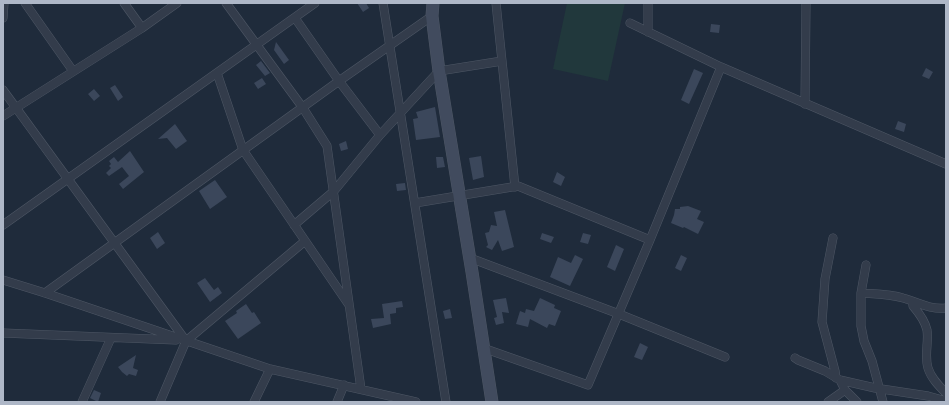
<!DOCTYPE html>
<style>
body{margin:0}
#map{position:relative;width:949px;height:405px;overflow:hidden;background:#1f2b3b;font-family:"Exo 2",sans-serif}
canvas{display:block}
.frame{position:absolute;inset:0;border:4px solid #aeb7c7;pointer-events:none}
</style>
<div id="map">
<canvas width="949" height="405"></canvas>
<div class="frame"></div>
</div>
<script>
const c = document.querySelector('canvas').getContext('2d');
c.lineJoin = 'round';
function paint(path, color) { c.fillStyle = color; c.fill(path, 'evenodd'); }
function strokePath(path, color, width, dash) { c.strokeStyle = color; c.lineWidth = width; c.lineCap = dash ? 'butt' : 'round'; c.setLineDash(dash || []); c.stroke(path); }
const green = new Path2D(`
 M 567,3 L 625,3 L 608,81 L 553,69 Z`);
const building = new Path2D(`
 M 357,3 L 366,3 L 369,8 L 363,12 Z
 M 711,24 L 720,25 L 719,33 L 710,32 Z
 M 276,42 L 289,60 L 284,64 L 274,50 Z
 M 261,61 L 270,73 L 265,76 L 256,65 Z
 M 926,68 L 933,72 L 929,79 L 922,76 Z
 M 694,69 L 703,73 L 689,104 L 681,100 Z
 M 262,78 L 266,84 L 258,89 L 254,83 Z
 M 115,85 L 123,97 L 118,101 L 110,88 Z
 M 94,89 L 100,96 L 94,101 L 88,94 Z
 M 435,107 L 440,137 L 416,140 L 413,119 L 418,118 L 416,112 Z
 M 898,121 L 906,124 L 904,132 L 895,129 Z
 M 175,124 L 187,141 L 176,149 L 167,138 L 158,139 Z
 M 346,141 L 348,149 L 341,151 L 339,144 Z
 M 130,151 L 144,172 L 123,189 L 119,184 L 129,176 L 122,167 L 109,176 L 106,173 L 111,168 L 109,166 L 111,164 L 109,161 L 114,157 L 118,162 Z
 M 481,156 L 484,177 L 473,180 L 469,158 Z
 M 436,157 L 443,157 L 445,167 L 437,168 Z
 M 557,172 L 565,177 L 561,186 L 553,182 Z
 M 215,180 L 227,197 L 210,209 L 199,191 Z
 M 405,183 L 406,190 L 397,191 L 396,184 Z
 M 688,206 L 701,211 L 697,219 L 704,222 L 698,234 L 684,227 L 683,228 L 671,223 L 674,215 L 675,209 L 680,209 L 680,207 Z
 M 505,210 L 514,247 L 502,251 L 498,240 L 492,250 L 486,247 L 488,245 L 485,233 L 489,232 L 491,225 L 497,226 L 494,212 Z
 M 158,232 L 165,243 L 157,249 L 150,238 Z
 M 542,233 L 554,237 L 551,243 L 540,239 Z
 M 583,233 L 591,235 L 588,244 L 580,242 Z
 M 616,245 L 624,249 L 615,271 L 607,267 Z
 M 575,255 L 583,259 L 570,286 L 550,277 L 558,257 L 571,263 Z
 M 681,255 L 687,258 L 681,271 L 675,268 Z
 M 205,278 L 214,290 L 218,287 L 222,293 L 210,302 L 197,283 Z
 M 506,298 L 509,313 L 502,312 L 504,323 L 496,325 L 494,318 L 497,317 L 493,300 Z
 M 540,298 L 555,305 L 554,308 L 561,311 L 555,326 L 549,324 L 547,328 L 530,319 L 528,327 L 516,324 L 520,311 L 525,313 L 526,309 L 534,311 Z
 M 402,301 L 403,307 L 396,308 L 396,313 L 390,314 L 391,324 L 373,328 L 371,319 L 384,318 L 382,304 Z
 M 246,304 L 252,313 L 254,312 L 261,323 L 238,339 L 225,321 L 237,313 L 236,311 Z
 M 450,309 L 452,318 L 445,319 L 443,311 Z
 M 640,343 L 648,347 L 642,360 L 634,357 Z
 M 136,355 L 133,368 L 138,370 L 136,376 L 129,374 L 127,376 L 122,372 L 118,367 Z
 M 94,390 L 101,393 L 98,402 L 90,398 Z`);
const street = new Path2D(`
 M 25,3 L 73,71
 M 124,3 L 142,28
 M 226,3 L 303,108 L 327,146 L 361,389
 M 383,3 L 446,402
 M 496,3 L 515,187
 M 648,3 L 648,32
 M 3,18 L 4,3
 M 295,18 L 339,81 L 380,135
 M 630,23 L 721,67 L 946,164
 M 217,73 L 243,150 L 349,305
 M 3,90 L 186,341
 M 805,104 L 806,3
 M 3,116 L 142,28 L 177,3
 M 415,203 L 518,186 L 650,240
 M 3,225 L 315,3
 M 294,225 L 334,191 L 380,135 L 439,71 L 502,61
 M 833,238 L 825,279 L 822,322 L 835,371 L 836,378
 M 470,258 L 619,314 L 725,357
 M 866,265 L 861,293 L 861,326 L 864,341 L 872,361 L 883,402
 M 3,280 L 45,293 L 270,369 L 416,402
 M 45,293 L 339,81 L 432,16
 M 861,293 C 875,294 890,294 903,298 C 918,302 930,310 946,308
 M 913,303 L 913,306 C 919,313 925,321 927,330 C 929,342 924,355 928,368 C 931,378 939,386 946,393
 M 3,333 L 176,340
 M 483,348 L 588,385 L 650,240 L 721,67
 M 795,358 L 798,360 L 825,371 L 840,380 L 875,388 L 928,396 L 946,401
 M 840,380 L 845,390 L 857,402
 M 82,402 L 111,338
 M 160,402 L 186,341 L 305,241
 M 254,402 L 270,369
 M 337,402 L 344,385
 M 828,402 L 845,390`);
const secondary = new Path2D(`
 M 433,3 L 432,16 L 439,71 L 472,272 L 492,402`);
paint(green, '#21383c');
paint(building, '#3b475b');
strokePath(street, '#4e5765', 9);
strokePath(secondary, '#4e5765', 13);
strokePath(street, '#333c4b', 8);
strokePath(secondary, '#414b5e', 12);
</script>
